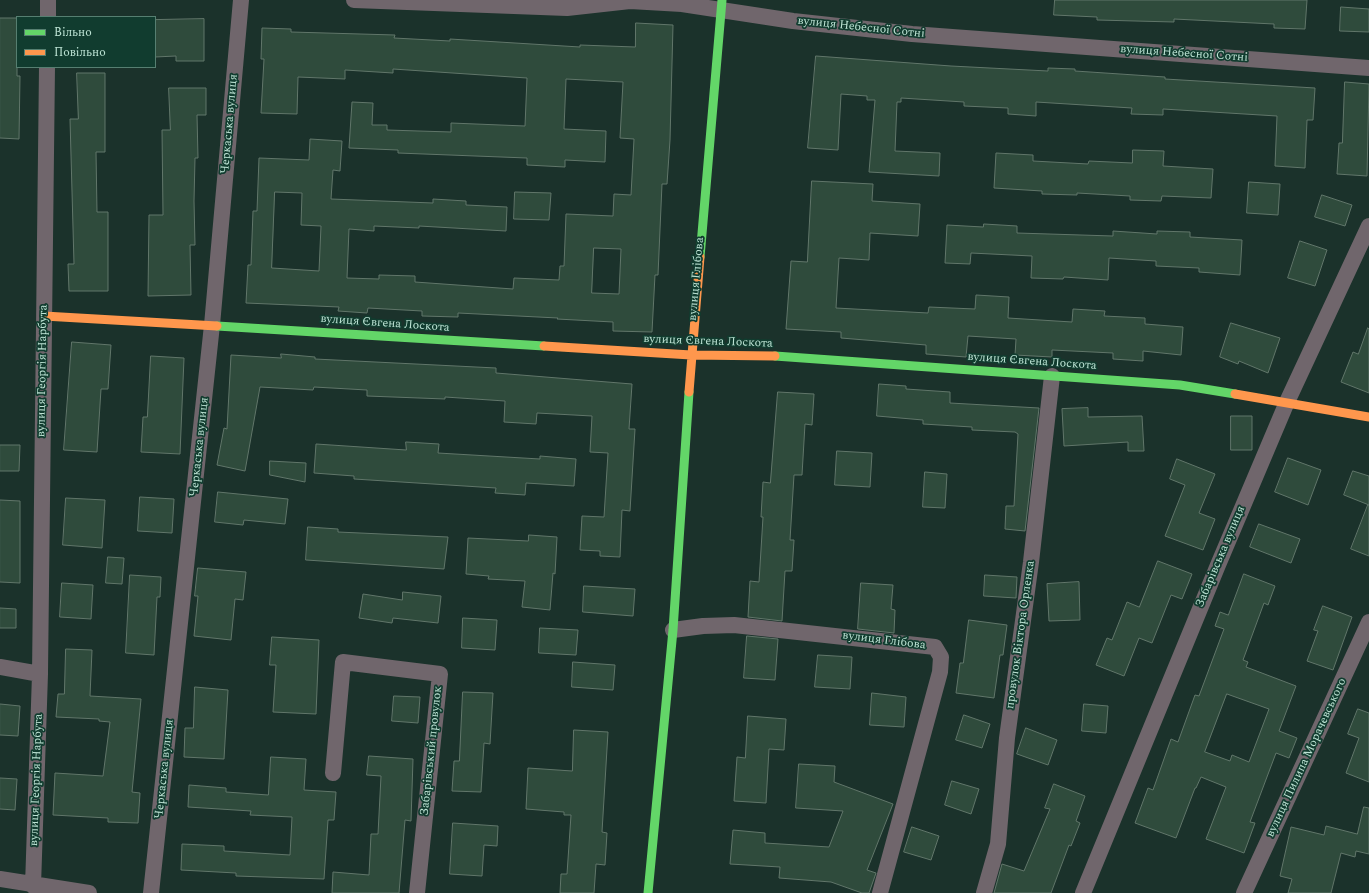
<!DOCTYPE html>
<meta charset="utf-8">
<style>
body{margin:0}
#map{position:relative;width:1369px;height:893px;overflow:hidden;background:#1b322b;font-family:Spectral,serif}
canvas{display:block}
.legend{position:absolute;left:16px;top:16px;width:140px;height:52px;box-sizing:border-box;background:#113c2f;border:1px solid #567f71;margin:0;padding:5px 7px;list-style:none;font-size:12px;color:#bde3d4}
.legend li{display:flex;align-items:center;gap:8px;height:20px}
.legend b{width:20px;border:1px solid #567f71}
</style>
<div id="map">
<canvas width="1369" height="893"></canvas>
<ul class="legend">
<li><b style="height:5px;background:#63d668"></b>Вільно</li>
<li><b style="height:5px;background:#ff974d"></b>Повільно</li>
</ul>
</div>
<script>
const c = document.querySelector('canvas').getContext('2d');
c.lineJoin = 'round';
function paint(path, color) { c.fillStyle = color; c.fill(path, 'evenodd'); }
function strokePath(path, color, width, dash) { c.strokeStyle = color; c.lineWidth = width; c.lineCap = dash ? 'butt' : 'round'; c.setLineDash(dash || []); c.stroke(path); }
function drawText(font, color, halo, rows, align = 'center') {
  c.font = font + ' Spectral,serif'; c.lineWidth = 3.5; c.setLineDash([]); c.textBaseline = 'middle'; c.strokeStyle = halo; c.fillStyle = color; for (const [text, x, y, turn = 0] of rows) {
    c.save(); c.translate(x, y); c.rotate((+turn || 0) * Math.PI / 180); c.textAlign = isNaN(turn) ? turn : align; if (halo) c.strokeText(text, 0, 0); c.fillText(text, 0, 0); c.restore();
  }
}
const building = new Path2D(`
 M 1055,0 L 1307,0 L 1305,29 L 1274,28 L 1274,24 L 1174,19 L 1174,22 L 1097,20 L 1097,17 L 1054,15 Z
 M 1341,7 L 1369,9 L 1369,32 L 1340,31 Z
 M 0,18 L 17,18 L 17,76 L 20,76 L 19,139 L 0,138 Z
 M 204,19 L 204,61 L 176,61 L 176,56 L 155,57 L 155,20 Z
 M 636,23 L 673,25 L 670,140 L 667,184 L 662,184 L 658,275 L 655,275 L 652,332 L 613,331 L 613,322 L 557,319 L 558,318 L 458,313 L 458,317 L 422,316 L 422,311 L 368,308 L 367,313 L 338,311 L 339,307 L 246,303 L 248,265 L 251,265 L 253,211 L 257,211 L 259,158 L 309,160 L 310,139 L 342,141 L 340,171 L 333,170 L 331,199 L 433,203 L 433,199 L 466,201 L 466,205 L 507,207 L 506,231 L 419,226 L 419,228 L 374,226 L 374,231 L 349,229 L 347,278 L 379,279 L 379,275 L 415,276 L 415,282 L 513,289 L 514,278 L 559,280 L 560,266 L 564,266 L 566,214 L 613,216 L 614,194 L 631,195 L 634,139 L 620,138 L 623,82 L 566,79 L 564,129 L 606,131 L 605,162 L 565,160 L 565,167 L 527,165 L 527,158 L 398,153 L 398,150 L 349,148 L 352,102 L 373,103 L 372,125 L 387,125 L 387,130 L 451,132 L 451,123 L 525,126 L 527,78 L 393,69 L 393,73 L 345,70 L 345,79 L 298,77 L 297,114 L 261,113 L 264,59 L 261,59 L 262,28 L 291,29 L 291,32 L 395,35 L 394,38 L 450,41 L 450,39 L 580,47 L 580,45 L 635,47 ZM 275,192 L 302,193 L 301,225 L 321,226 L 319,271 L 272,268 ZM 594,248 L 621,249 L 619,294 L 592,293 Z
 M 816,56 L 951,66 L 1048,71 L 1048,68 L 1075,69 L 1075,71 L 1165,77 L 1165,79 L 1315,88 L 1313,120 L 1307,120 L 1305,168 L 1275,166 L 1277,116 L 1163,109 L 1163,115 L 1131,114 L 1132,108 L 1036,102 L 1036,116 L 1008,114 L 1008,108 L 964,106 L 964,102 L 901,98 L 901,102 L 897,102 L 895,151 L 940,153 L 939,176 L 869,172 L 875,100 L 867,100 L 867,96 L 841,94 L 838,150 L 808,148 Z
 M 77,73 L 105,73 L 105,152 L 96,152 L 97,212 L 108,212 L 108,291 L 69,291 L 68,264 L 74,264 L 70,119 L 78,119 Z
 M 1345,82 L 1369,84 L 1367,176 L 1337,174 L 1339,143 L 1342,143 Z
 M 169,88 L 206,88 L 206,115 L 197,115 L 198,158 L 195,158 L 194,201 L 195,245 L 190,245 L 191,295 L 148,296 L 149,215 L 163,215 L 162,130 L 170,130 Z
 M 1133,150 L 1164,151 L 1163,166 L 1213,169 L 1211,198 L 1162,196 L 1161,201 L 1130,200 L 1130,196 L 1077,193 L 1077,195 L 1042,194 L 1042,191 L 994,188 L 996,153 L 1033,155 L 1033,161 L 1088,164 L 1089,161 L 1132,163 Z
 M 812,181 L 873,184 L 872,201 L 920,204 L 918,236 L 870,233 L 869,260 L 839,258 L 836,308 L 928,313 L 929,307 L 975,309 L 976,295 L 1009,297 L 1008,318 L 1072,322 L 1073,309 L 1105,311 L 1104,316 L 1145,318 L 1145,324 L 1183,327 L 1181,355 L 1143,351 L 1143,361 L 1113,359 L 1113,353 L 1052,350 L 1052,357 L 1015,355 L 1016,339 L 968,336 L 966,357 L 926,354 L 926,345 L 841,338 L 841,332 L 786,329 L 791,261 L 807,262 Z
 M 1249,182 L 1280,184 L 1278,215 L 1247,213 Z
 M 515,192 L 551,193 L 549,220 L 514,219 Z
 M 1322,195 L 1352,205 L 1345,226 L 1315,217 Z
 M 984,224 L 1017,226 L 1017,233 L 1113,236 L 1113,231 L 1157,234 L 1157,231 L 1190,232 L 1190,237 L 1242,240 L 1240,275 L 1199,272 L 1199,268 L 1156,266 L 1156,261 L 1109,258 L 1108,280 L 1064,277 L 1063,279 L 1031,278 L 1032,256 L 971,253 L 970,264 L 945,263 L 947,225 L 983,227 Z
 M 1300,241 L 1327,250 L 1315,286 L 1288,278 Z
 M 1231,323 L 1280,338 L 1268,373 L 1239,361 L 1238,364 L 1220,357 Z
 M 1368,328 L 1369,329 L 1369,393 L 1341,382 L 1353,352 L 1358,354 Z
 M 72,342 L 111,345 L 108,389 L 101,389 L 97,452 L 64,450 Z
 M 281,354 L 315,357 L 315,359 L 496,368 L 496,373 L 632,384 L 629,429 L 635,429 L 630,511 L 622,510 L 620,557 L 600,556 L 600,551 L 580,550 L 582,516 L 604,517 L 608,453 L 590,452 L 592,416 L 537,413 L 536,424 L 504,422 L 505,401 L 445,397 L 445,399 L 367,396 L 367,390 L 314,387 L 313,390 L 260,387 L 245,471 L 217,465 L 224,428 L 227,429 L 231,355 L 281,358 Z
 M 151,356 L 184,358 L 180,454 L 141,452 L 143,417 L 147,417 Z
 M 879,384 L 906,386 L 906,389 L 950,392 L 950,403 L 1039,408 L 1025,531 L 1005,529 L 1006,506 L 1014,506 L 1018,434 L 1015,432 L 972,430 L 972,427 L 923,424 L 923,420 L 877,416 Z
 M 778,392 L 814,394 L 812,425 L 805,424 L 802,475 L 794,475 L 790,540 L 794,540 L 792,571 L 785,571 L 782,621 L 748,617 L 750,581 L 759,582 L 763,517 L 761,517 L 763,482 L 770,483 Z
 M 1088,408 L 1088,417 L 1142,416 L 1144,451 L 1128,451 L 1128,442 L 1064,446 L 1062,409 Z
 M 1231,416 L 1252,416 L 1252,450 L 1231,450 Z
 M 406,442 L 439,444 L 438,453 L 540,459 L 540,456 L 576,459 L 574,486 L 526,483 L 525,495 L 495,493 L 496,488 L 354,479 L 354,476 L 314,473 L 316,444 L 406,450 Z
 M 0,445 L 20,445 L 19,471 L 0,471 Z
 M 837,451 L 872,453 L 870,487 L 835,485 Z
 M 1288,458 L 1321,470 L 1308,505 L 1275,492 Z
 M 1177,459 L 1215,474 L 1199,513 L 1215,519 L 1203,550 L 1165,536 L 1185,485 L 1170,479 Z
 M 270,461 L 306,463 L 305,482 L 270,475 Z
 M 1353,471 L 1369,476 L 1369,505 L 1344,495 Z
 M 925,472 L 947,474 L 945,508 L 923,507 Z
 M 218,492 L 288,499 L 285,524 L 244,520 L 243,525 L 215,522 Z
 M 140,497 L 174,499 L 172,533 L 138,531 Z
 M 66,498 L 105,500 L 102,548 L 63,545 Z
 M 0,500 L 20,501 L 20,583 L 0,582 Z
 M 1368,505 L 1369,505 L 1369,556 L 1351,549 Z
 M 1259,524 L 1300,539 L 1291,563 L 1250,547 Z
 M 308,527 L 338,529 L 338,532 L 448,537 L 444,569 L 306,560 Z
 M 529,535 L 557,537 L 555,574 L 553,573 L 550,610 L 522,607 L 525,581 L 488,579 L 489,576 L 466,574 L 468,538 L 528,541 Z
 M 108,557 L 124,558 L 122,584 L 106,583 Z
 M 1158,561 L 1192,574 L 1182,599 L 1171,595 L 1152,643 L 1139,638 L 1124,676 L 1096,665 L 1107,638 L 1112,640 L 1127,602 L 1139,607 Z
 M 198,568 L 246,572 L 243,600 L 235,599 L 231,640 L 194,636 L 198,596 L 195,596 Z
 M 1244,574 L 1275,586 L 1268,605 L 1264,603 L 1243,660 L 1248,662 L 1246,667 L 1296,686 L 1279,731 L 1297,738 L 1289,758 L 1276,753 L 1250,822 L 1255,823 L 1244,853 L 1206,839 L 1226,787 L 1201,777 L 1196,788 L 1195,788 L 1176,838 L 1135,823 L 1148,788 L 1153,790 L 1171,739 L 1178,742 L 1195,695 L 1199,696 L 1224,629 L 1215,626 L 1220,612 L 1228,615 ZM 1227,694 L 1269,709 L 1249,762 L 1232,755 L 1230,761 L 1205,752 Z
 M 130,575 L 161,577 L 160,597 L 157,597 L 154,655 L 126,653 Z
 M 985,575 L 1017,577 L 1016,598 L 984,596 Z
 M 1079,582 L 1080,620 L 1049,621 L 1047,584 Z
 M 62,583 L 93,585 L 91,619 L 60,617 Z
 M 861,583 L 893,585 L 891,609 L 895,610 L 894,633 L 858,629 Z
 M 584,586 L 635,589 L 633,616 L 583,612 Z
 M 403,592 L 441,596 L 438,623 L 393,618 L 392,623 L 359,618 L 363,594 L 402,600 Z
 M 1323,606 L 1352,617 L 1333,670 L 1307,661 L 1318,631 L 1314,630 Z
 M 0,608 L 16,609 L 16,628 L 0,628 Z
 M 463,618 L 497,620 L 495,650 L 462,648 Z
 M 969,620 L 1007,625 L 1003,655 L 1000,655 L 994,698 L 956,693 L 960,663 L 963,663 Z
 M 540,628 L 578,630 L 576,655 L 539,653 Z
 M 747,636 L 778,639 L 775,680 L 744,678 Z
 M 272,637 L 319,640 L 316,714 L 273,712 L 276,665 L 270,665 Z
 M 66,649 L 92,650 L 90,696 L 141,699 L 132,792 L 140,793 L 138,823 L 108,822 L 108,818 L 53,815 L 55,773 L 103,776 L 110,722 L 99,721 L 99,719 L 56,717 L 58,694 L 64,694 Z
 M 818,655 L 852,657 L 850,689 L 815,687 Z
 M 573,662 L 615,665 L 613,690 L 572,687 Z
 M 195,687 L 228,690 L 224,759 L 184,757 L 185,728 L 193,728 Z
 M 463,692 L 493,693 L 490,744 L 484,743 L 481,792 L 452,791 L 454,761 L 459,761 Z
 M 872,693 L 906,697 L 904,727 L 870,725 Z
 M 394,696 L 420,697 L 418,723 L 392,721 Z
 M 0,704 L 20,706 L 18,736 L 0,735 Z
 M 1084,704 L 1108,706 L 1106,733 L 1082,731 Z
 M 1358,709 L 1369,713 L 1369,782 L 1346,773 L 1359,738 L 1348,734 Z
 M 964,715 L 990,724 L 982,748 L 956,740 Z
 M 748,716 L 786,719 L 784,750 L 769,749 L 766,803 L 734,801 L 737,757 L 745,758 Z
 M 1026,728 L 1057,740 L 1048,765 L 1017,754 Z
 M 574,730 L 608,732 L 602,832 L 607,833 L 605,865 L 596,864 L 594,893 L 560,893 L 561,874 L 567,874 L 571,815 L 564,815 L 564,812 L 526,809 L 528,768 L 572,771 Z
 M 369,756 L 413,759 L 411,821 L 405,820 L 399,893 L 332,893 L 333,872 L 369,875 L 371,834 L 378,834 L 381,776 L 367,775 Z
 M 271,757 L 306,759 L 304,790 L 336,792 L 334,820 L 328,820 L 324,879 L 236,876 L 236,873 L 181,870 L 182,844 L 224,846 L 224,851 L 290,855 L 292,817 L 250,815 L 251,811 L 188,807 L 189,785 L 226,788 L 226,792 L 268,795 Z
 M 799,764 L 835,766 L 834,782 L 893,804 L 867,870 L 876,873 L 869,893 L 862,893 L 831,882 L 779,878 L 780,867 L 730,864 L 733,830 L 765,833 L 765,843 L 829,847 L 843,811 L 796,808 Z
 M 0,778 L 17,779 L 15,810 L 0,809 Z
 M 952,781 L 979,789 L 971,814 L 945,805 Z
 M 1054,784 L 1085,796 L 1076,821 L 1080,823 L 1071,846 L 1069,845 L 1051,893 L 994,893 L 1002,864 L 1024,871 L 1050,809 L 1045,808 Z
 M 1364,807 L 1369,808 L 1369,854 L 1356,851 L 1355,857 L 1341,853 L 1331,893 L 1288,893 L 1292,879 L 1280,876 L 1291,827 L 1324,835 L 1326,826 L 1357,834 Z
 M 453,823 L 498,826 L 497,846 L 484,845 L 482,876 L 450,874 Z
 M 912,827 L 939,836 L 931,860 L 904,852 Z`);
const street = new Path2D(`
 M 354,0 L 567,8 L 630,1 L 682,4 L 793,21 L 912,34 L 1369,68
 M 48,17 L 48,0
 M 673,630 L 703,626 L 734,625 L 935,647 L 941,657 L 940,672 L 880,893
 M 0,667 L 40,674
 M 333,773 L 343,662 L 440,674 L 417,893
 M 0,879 L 89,893
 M 33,886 L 40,674 L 47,67
 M 151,893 L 212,325 L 241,0
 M 984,893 L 998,844 L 1007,738 L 1031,562 L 1052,376
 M 1083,893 L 1218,565 L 1287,402 L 1369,226
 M 1244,893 L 1369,622`);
const fast = new Path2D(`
 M 700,257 L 722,0
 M 217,326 L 544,346
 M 775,356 L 1180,385 L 1235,394
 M 648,893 L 673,630 L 689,392`);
const slow = new Path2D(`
 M 44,316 L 217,326
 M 544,346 L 691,355 L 775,356
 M 689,392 L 700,257
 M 1235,394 L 1369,417`);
const streetNames = [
 ["вулиця Небесної Сотні",861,28,6],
 ["вулиця Небесної Сотні",1184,54,4],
 ["Черкаська вулиця",230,124,-85],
 ["вулиця Глібова",697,279,-85],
 ["вулиця Євгена Лоскота",385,324,4],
 ["вулиця Євгена Лоскота",708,342,2],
 ["вулиця Євгена Лоскота",1032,362,4],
 ["вулиця Георгія Нарбута",43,371,-89],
 ["Черкаська вулиця",200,447,-84],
 ["Забарівська вулиця",1221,557,-67],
 ["провулок Віктора Орленка",1021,635,-82],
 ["вулиця Глібова",884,641,7],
 ["Забарівський провулок",432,751,-84],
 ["вулиця Пилипа Морачевського",1307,758,-65],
 ["Черкаська вулиця",165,769,-84],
 ["вулиця Георгія Нарбута",37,780,-88]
];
paint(building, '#2f4b3c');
strokePath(building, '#61766a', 1);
strokePath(street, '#70666c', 16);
strokePath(fast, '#63d668', 9);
strokePath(slow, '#ff974d', 9);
drawText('12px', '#bde3d4', '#113c2f', streetNames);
</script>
